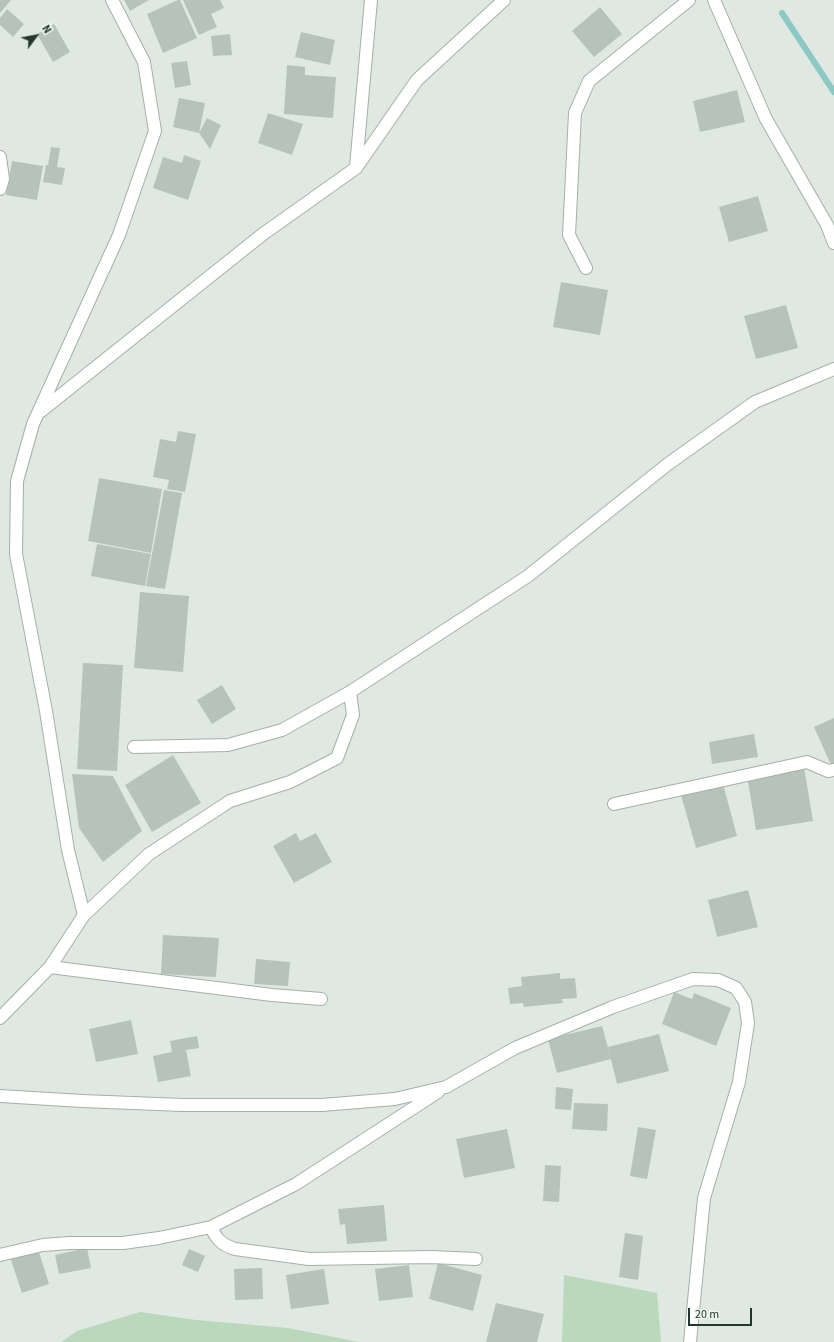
<!DOCTYPE html>
<style>
body{margin:0}
#map{position:relative;width:834px;height:1342px;overflow:hidden;background:#dfe9e2;font-family:"Source Sans 3",sans-serif}
canvas{display:block}
.north{position:absolute;left:16px;top:16px;width:40px;height:40px;-webkit-text-stroke:3px #eff6f1;paint-order:stroke;rotate:58deg;font-size:11px;font-weight:700;line-height:16px;text-align:center;color:#22372d}
.north::after{content:'';display:block;margin:auto;width:14px;height:18px;background:#22372d;clip-path:polygon(50% 0,100% 100%,50% 72%,0 100%)}
.scale{position:absolute;left:688px;top:1308px;width:64px;height:18px;box-sizing:border-box;border:2px solid #22372d;border-top:0;padding-left:5px;font-size:12px;line-height:14px;white-space:nowrap;color:#22372d;-webkit-text-stroke:3px #eff6f1;paint-order:stroke}
</style>
<div id="map">
<canvas width="834" height="1342"></canvas>
<div class="north">N</div>
<div class="scale">20 m</div>
</div>
<script>
const c = document.querySelector('canvas').getContext('2d');
c.lineJoin = 'round';
function paint(path, color) { c.fillStyle = color; c.fill(path, 'evenodd'); }
function strokePath(path, color, width, dash) { c.strokeStyle = color; c.lineWidth = width; c.lineCap = dash ? 'butt' : 'round'; c.setLineDash(dash || []); c.stroke(path); }
const green = new Path2D(`
 M 564,1275 L 657,1293 L 661,1342 L 562,1342 Z
 M 140,1312 L 196,1320 L 288,1328 L 359,1342 L 61,1342 L 77,1331 Z`);
const stream = new Path2D(`
 M 782,13 L 834,92`);
const building = new Path2D(`
 M 0,0 L 11,0 L 0,13 Z
 M 124,0 L 149,0 L 130,11 Z
 M 178,0 L 180,0 L 197,38 L 163,53 L 147,14 Z
 M 183,0 L 220,0 L 224,8 L 211,14 L 217,27 L 199,35 Z
 M 600,7 L 622,34 L 594,57 L 572,31 Z
 M 7,9 L 24,24 L 13,37 L 0,25 L 0,18 Z
 M 54,24 L 70,52 L 53,62 L 37,34 Z
 M 301,32 L 335,40 L 330,65 L 295,57 Z
 M 230,34 L 232,55 L 213,56 L 211,36 Z
 M 187,61 L 191,85 L 175,88 L 171,63 Z
 M 287,65 L 305,67 L 305,75 L 336,77 L 333,118 L 284,114 Z
 M 737,90 L 745,122 L 700,132 L 693,101 Z
 M 179,98 L 205,103 L 199,133 L 207,118 L 221,125 L 210,149 L 199,133 L 173,127 Z
 M 268,113 L 303,124 L 292,155 L 258,143 Z
 M 51,147 L 60,148 L 57,167 L 65,168 L 62,185 L 43,182 L 46,165 L 48,165 Z
 M 184,155 L 201,161 L 188,200 L 153,188 L 163,157 L 182,163 Z
 M 12,161 L 43,166 L 37,200 L 6,195 Z
 M 758,196 L 768,231 L 729,242 L 719,207 Z
 M 561,282 L 608,290 L 600,335 L 553,327 Z
 M 786,305 L 798,348 L 756,359 L 744,316 Z
 M 178,431 L 196,434 L 185,492 L 167,489 L 169,480 L 153,477 L 160,439 L 176,442 Z
 M 99,478 L 162,489 L 151,553 L 88,541 Z
 M 164,490 L 182,493 L 165,589 L 146,586 Z
 M 97,544 L 151,554 L 145,586 L 91,576 Z
 M 140,592 L 189,596 L 183,672 L 134,668 Z
 M 83,663 L 123,665 L 117,771 L 77,769 Z
 M 222,685 L 236,709 L 212,724 L 197,700 Z
 M 834,718 L 834,764 L 831,765 L 814,727 Z
 M 754,734 L 758,757 L 712,764 L 709,742 Z
 M 173,755 L 201,803 L 152,832 L 125,785 Z
 M 804,767 L 813,821 L 756,830 L 747,776 Z
 M 72,774 L 113,776 L 142,831 L 103,862 L 79,828 Z
 M 723,784 L 737,836 L 696,848 L 681,795 Z
 M 296,833 L 300,841 L 316,833 L 332,862 L 294,883 L 273,846 Z
 M 748,890 L 758,927 L 717,937 L 708,900 Z
 M 163,935 L 219,938 L 216,977 L 161,974 Z
 M 256,959 L 290,962 L 288,986 L 254,984 Z
 M 560,973 L 560,979 L 575,978 L 577,998 L 562,999 L 563,1003 L 524,1007 L 523,1003 L 510,1004 L 508,988 L 522,986 L 521,977 Z
 M 674,992 L 692,999 L 694,993 L 731,1008 L 716,1046 L 662,1024 Z
 M 131,1020 L 138,1054 L 96,1062 L 89,1029 Z
 M 602,1026 L 611,1059 L 557,1073 L 548,1039 Z
 M 659,1034 L 669,1071 L 617,1084 L 608,1047 Z
 M 197,1036 L 199,1048 L 186,1050 L 191,1076 L 158,1082 L 153,1056 L 172,1052 L 170,1041 Z
 M 556,1087 L 573,1089 L 571,1110 L 555,1109 Z
 M 574,1103 L 608,1104 L 607,1131 L 572,1129 Z
 M 638,1127 L 656,1130 L 647,1179 L 630,1176 Z
 M 507,1129 L 515,1168 L 464,1178 L 456,1139 Z
 M 545,1165 L 561,1166 L 559,1202 L 543,1201 Z
 M 384,1205 L 387,1241 L 347,1244 L 345,1224 L 340,1225 L 338,1209 Z
 M 625,1233 L 643,1236 L 638,1280 L 619,1277 Z
 M 87,1248 L 91,1268 L 59,1274 L 55,1255 Z
 M 38,1249 L 49,1284 L 22,1293 L 10,1257 Z
 M 189,1249 L 205,1256 L 198,1272 L 182,1265 Z
 M 438,1263 L 482,1275 L 473,1311 L 429,1299 Z
 M 409,1265 L 413,1297 L 379,1301 L 375,1269 Z
 M 262,1268 L 263,1299 L 235,1300 L 234,1269 Z
 M 324,1269 L 329,1304 L 291,1309 L 286,1275 Z
 M 496,1303 L 544,1314 L 537,1342 L 486,1342 Z`);
const minor = new Path2D(`
 M 714,0 L 766,119 L 827,225 L 834,243
 M 0,157 L 3,179 L 0,189
 M 356,167 L 371,0
 M 586,268 L 569,235 L 575,113 L 589,81 L 689,0
 M 41,411 L 263,234 L 356,168 L 417,80 L 504,0
 M 134,747 L 228,745 L 282,730 L 350,692 L 528,576 L 668,464 L 755,402 L 834,369
 M 614,804 L 807,762 L 828,771 L 834,770
 M 84,915 L 149,854 L 230,801 L 290,782 L 337,758 L 353,715 L 350,692
 M 50,967 L 272,995 L 321,999
 M 0,1018 L 50,967 L 84,915 L 68,850 L 46,711 L 16,554 L 17,481 L 33,424 L 119,235 L 155,131 L 144,62 L 112,0
 M 438,1092 L 296,1184 L 211,1227 C 216,1239 222,1245 235,1249 L 309,1259 L 431,1257 L 476,1259
 M 0,1096 L 82,1101 L 183,1105 L 322,1105 L 395,1099 L 446,1087 L 515,1048 L 613,1007 L 693,979 L 718,980 L 736,988 L 745,1002 L 748,1023 L 739,1082 L 704,1198 L 690,1342
 M 0,1255 L 43,1245 L 69,1243 L 123,1243 L 159,1238 L 211,1227`);
paint(green, '#bad8bb');
strokePath(stream, '#8cc9c4', 6);
paint(building, '#b5c3bb');
strokePath(minor, '#a3b0a8', 14);
strokePath(minor, '#fff', 12);
</script>
